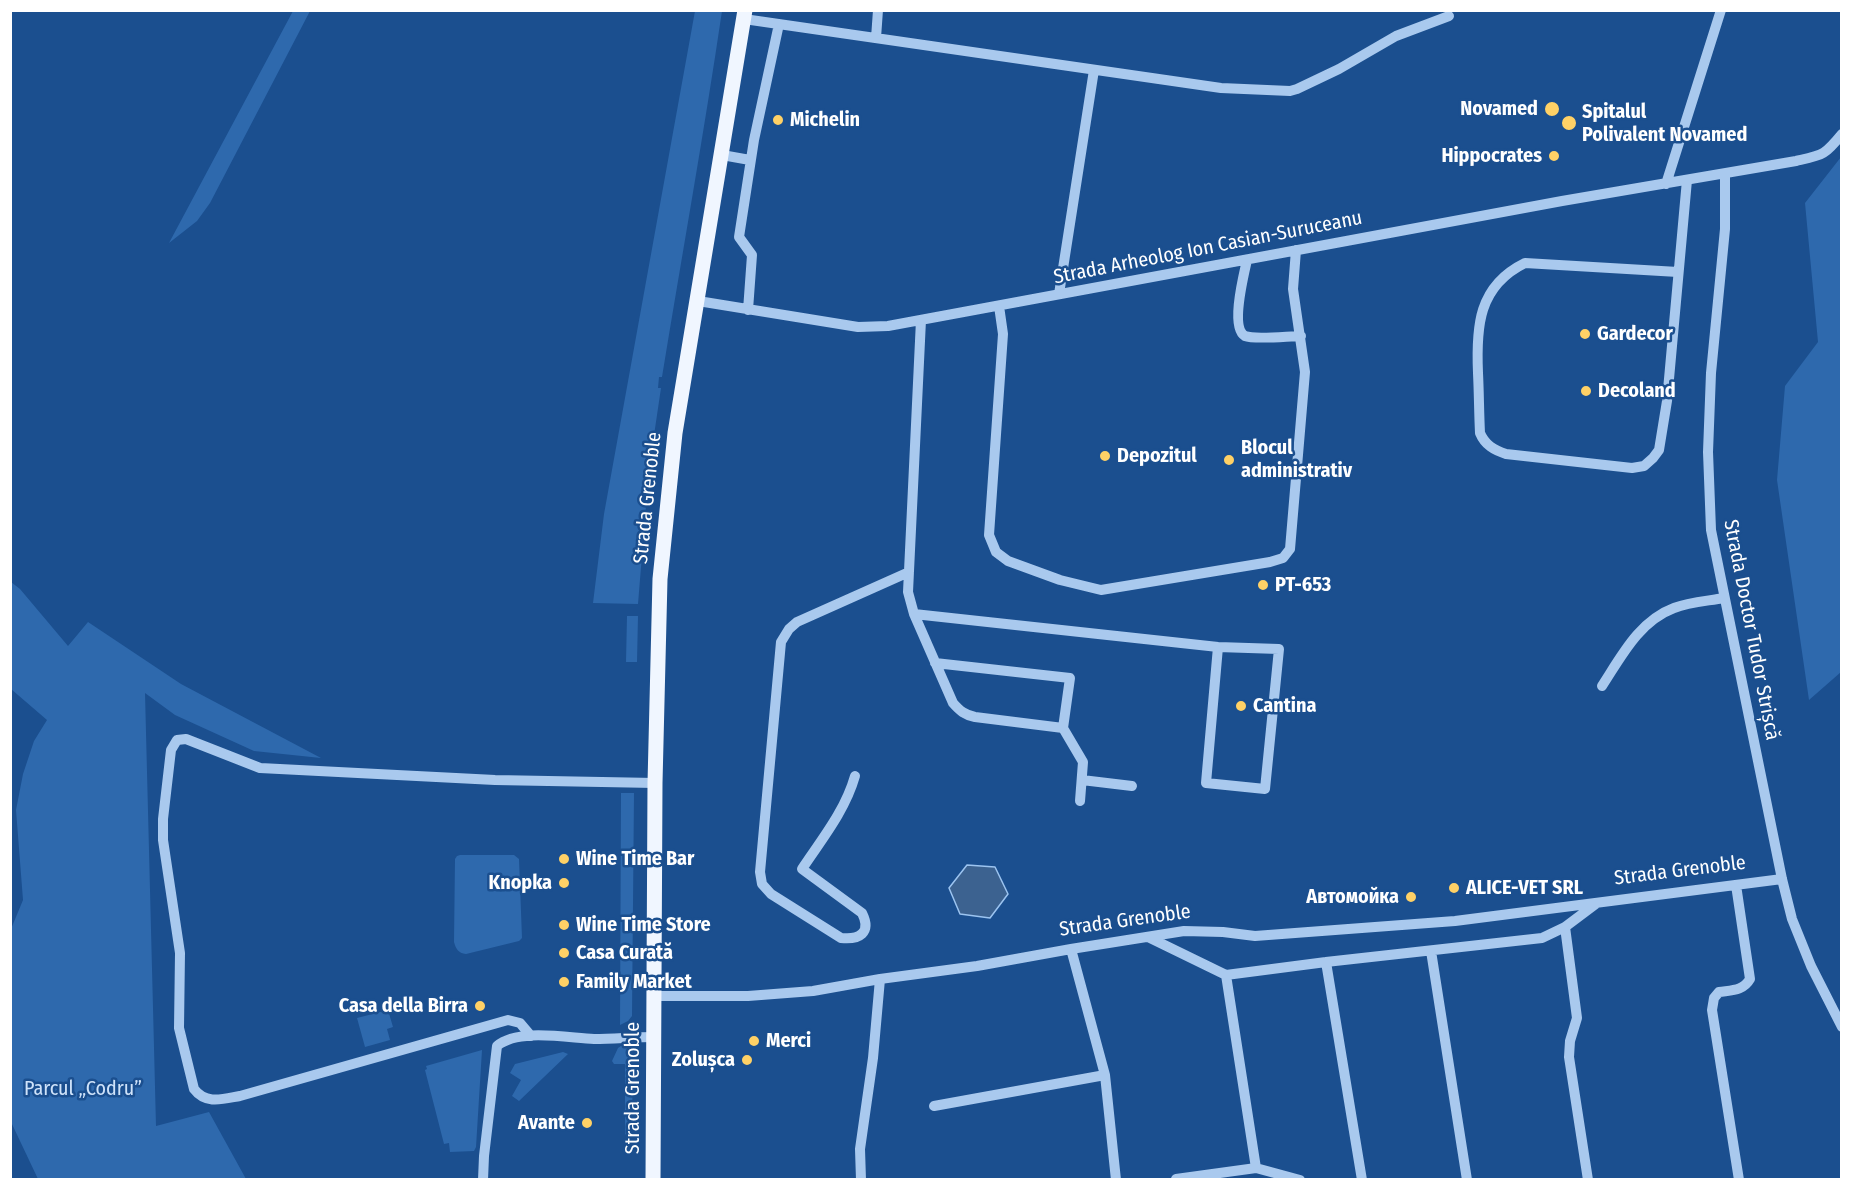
<!DOCTYPE html>
<meta charset="utf-8">
<style>
body{margin:0}
#map{position:relative;width:1852px;height:1190px;overflow:hidden;background:#1b4f8f;font-family:"Fira Sans Condensed",sans-serif}
canvas{display:block}
.frame{position:absolute;inset:0;border:12px solid #fff;pointer-events:none}
</style>
<div id="map">
<canvas width="1852" height="1190"></canvas>
<div class="frame"></div>
</div>
<script>
const c = document.querySelector('canvas').getContext('2d');
c.lineJoin = 'round';
function paint(path, color) { c.fillStyle = color; c.fill(path, 'evenodd'); }
function strokePath(path, color, width, dash) { c.strokeStyle = color; c.lineWidth = width; c.lineCap = dash ? 'butt' : 'round'; c.setLineDash(dash || []); c.stroke(path); }
function drawText(font, color, halo, rows, align = 'center') {
  c.font = font + ' "Fira Sans Condensed",sans-serif'; c.lineWidth = 5; c.setLineDash([]); c.textBaseline = 'middle'; c.strokeStyle = halo; c.fillStyle = color; for (const [text, x, y, turn = 0] of rows) {
    c.save(); c.translate(x, y); c.rotate((+turn || 0) * Math.PI / 180); c.textAlign = isNaN(turn) ? turn : align; if (halo) c.strokeText(text, 0, 0); c.fillText(text, 0, 0); c.restore();
  }
}
const green = new Path2D(`
 M 293,11 L 310,11 L 210,203 L 197,221 L 169,243 Z
 M 695,11 L 722,11 C 704,133 682,255 662,377 L 659,377 L 658,388 L 661,388 L 649,469 L 638,604 L 593,603 L 604,514 Z
 M 1841,157 L 1841,672 L 1809,700 L 1777,480 L 1785,386 L 1818,342 L 1805,203 Z
 M 11,582 L 20,589 L 68,646 L 88,622 L 181,684 L 321,758 L 254,751 L 175,715 L 145,693 L 156,1126 L 209,1112 L 246,1179 L 38,1179 L 11,1122 L 11,929 L 23,900 L 16,810 L 23,774 L 34,741 L 47,720 L 11,689 Z
 M 627,616 L 638,616 L 637,662 L 626,662 Z
 M 621,793 L 634,793 L 632,1016 L 628,1021 L 620,1025 Z
 M 460,855 L 514,855 L 519,859 L 522,938 L 519,941 L 466,954 C 458,953 456,949 454,942 L 455,859 L 457,856 Z
 M 388,1010 L 393,1027 L 387,1029 L 390,1040 L 365,1047 L 357,1018 Z
 M 621,1046 L 633,1046 L 632,1128 L 625,1135 L 625,1064 L 614,1064 L 612,1061 L 618,1048 Z
 M 482,1050 L 476,1147 L 474,1151 L 450,1152 L 449,1143 L 444,1144 L 425,1070 L 427,1069 L 426,1066 Z
 M 563,1052 L 568,1054 L 519,1101 L 512,1096 L 521,1080 L 510,1073 L 515,1064 Z`);
const water = new Path2D(`
 M 967,865 L 995,867 L 1008,894 L 990,918 L 960,914 L 949,888 Z`);
const minor = new Path2D(`
 M 744,19 L 1221,88 L 1290,91 L 1297,89 L 1339,69 L 1396,36 L 1449,16
 M 876,38 L 878,10
 M 722,155 L 750,160
 M 1725,174 L 1725,229 L 1711,373 L 1708,452 L 1711,530 L 1782,879 L 1792,919 L 1811,966 L 1842,1027
 M 1666,184 L 1721,10
 M 1247,260 C 1244,274 1230,328 1245,336 C 1255,340 1289,336 1301,336
 M 1678,272 L 1525,263 C 1478,286 1476,327 1478,373 C 1479,393 1479,413 1480,433 C 1485,445 1494,450 1506,454 L 1632,468 L 1644,466 L 1653,458 L 1659,450 L 1667,401 L 1687,180
 M 1059,294 L 1094,70
 M 698,301 L 858,327 L 888,326 L 1562,201 L 1796,161 C 1823,155 1824,156 1842,134
 M 999,306 L 1003,334 L 989,535 L 996,552 L 1008,561 L 1060,580 L 1101,590 L 1270,562 L 1283,558 L 1290,549 L 1305,372 L 1293,289 L 1296,250
 M 748,310 L 752,255 L 739,237 L 754,140 L 779,24
 M 921,320 L 908,592 L 914,614 L 953,703 C 960,711 965,715 975,717 L 1063,728 L 1083,762 L 1080,801
 M 914,614 L 1218,647 L 1279,649 L 1265,789 L 1206,783 L 1218,647
 M 935,663 L 1070,678 L 1063,728
 M 1602,686 C 1621,657 1639,621 1674,608 C 1689,602 1708,601 1724,598
 M 855,776 C 845,811 822,839 802,869 L 862,913 C 872,933 859,940 841,938 L 771,894 L 762,884 L 760,872 L 781,642 L 789,629 L 797,622 L 909,572
 M 1082,780 L 1132,786
 M 1736,885 L 1750,979 C 1743,991 1732,990 1719,992 L 1714,998 L 1712,1010 L 1739,1180
 M 1565,927 L 1577,1018 L 1570,1041 L 1569,1057 L 1588,1180
 M 1148,937 L 1226,975 L 1326,962 L 1542,938 L 1565,927 L 1597,903
 M 1071,949 L 1105,1075 L 1116,1180
 M 1431,951 L 1467,1180
 M 1326,962 L 1362,1180
 M 1226,975 L 1256,1168
 M 654,996 L 748,996 L 813,991 L 880,979 L 977,966 L 1071,949 L 1184,931 L 1223,932 L 1255,936 L 1455,921 L 1782,879
 M 531,1036 L 520,1023 L 508,1020 L 240,1096 C 223,1099 206,1105 194,1089 L 179,1028 L 180,953 L 163,840 L 163,819 L 171,750 L 177,740 L 186,739 L 260,768 L 495,780 L 655,783
 M 934,1106 L 1105,1075
 M 1176,1179 L 1256,1168 L 1300,1180
 M 483,1180 L 484,1156 L 497,1046 C 518,1028 568,1038 594,1039 C 614,1039 634,1037 655,1037
 M 861,1180 L 860,1149 L 873,1058 L 880,979`);
const major = new Path2D(`
 M 653,1180 L 655,783 L 660,579 L 675,433 L 745,10`);
const markers = [
 [1552,109,8,"#ffd166"],
 [778,120,6,"#ffd166"],
 [1569,123,8,"#ffd166"],
 [1554,156,6,"#ffd166"],
 [1585,334,6,"#ffd166"],
 [1586,391,6,"#ffd166"],
 [1105,456,6,"#ffd166"],
 [1229,460,6,"#ffd166"],
 [1263,585,6,"#ffd166"],
 [1241,706,6,"#ffd166"],
 [564,859,6,"#ffd166"],
 [564,883,6,"#ffd166"],
 [1454,888,6,"#ffd166"],
 [1411,897,6,"#ffd166"],
 [564,925,6,"#ffd166"],
 [564,953,6,"#ffd166"],
 [564,982,6,"#ffd166"],
 [480,1006,6,"#ffd166"],
 [754,1041,6,"#ffd166"],
 [747,1060,6,"#ffd166"],
 [587,1123,6,"#ffd166"]
];
const poiNames = [
 ["Novamed",1538,109,"right"],
 ["Spitalul",1582,112],
 ["Polivalent Novamed",1582,135],
 ["Michelin",790,120],
 ["Hippocrates",1542,156,"right"],
 ["Gardecor",1597,334],
 ["Decoland",1598,391],
 ["Blocul",1241,448],
 ["administrativ",1241,471],
 ["Depozitul",1117,456],
 ["PT-653",1275,585],
 ["Cantina",1253,706],
 ["Wine Time Bar",576,859],
 ["Knopka",552,883,"right"],
 ["ALICE-VET SRL",1466,888],
 ["Автомойка",1399,897,"right"],
 ["Wine Time Store",576,925],
 ["Casa Curată",576,953],
 ["Family Market",576,982],
 ["Casa della Birra",468,1006,"right"],
 ["Merci",766,1041],
 ["Zolușca",735,1060,"right"],
 ["Avante",575,1123,"right"]
];
const streetNames = [
 ["Strada Arheolog Ion Casian-Suruceanu",1208,248,-11],
 ["Strada Grenoble",648,498,-84],
 ["Strada Doctor Tudor Strișcă",1751,630,79],
 ["Strada Grenoble",1680,871,-7],
 ["Strada Grenoble",1125,921,-8],
 ["Strada Grenoble",633,1088,-90]
];
const parkNames = [
 ["Parcul „Codru”",83,1089]
];
paint(green, '#2e69ad');
paint(water, '#3c6290');
strokePath(water, '#9cc4f0', 1.5);
strokePath(minor, '#a9c9ee', 10);
strokePath(major, '#f0f6ff', 15);
for (const [x, y, r, color] of markers) { const dot = new Path2D(); dot.arc(x, y, r, 0, 2 * Math.PI); c.fillStyle = color; c.fill(dot); strokePath(dot, '#1b4f8f', 2); }
drawText('bold 20px', '#fff', '#1b4f8f', poiNames, 'left');
drawText('20px', '#fff', '#1b4f8f', streetNames);
drawText('20px', '#cfe3fa', '#1b4f8f', parkNames);
</script>
